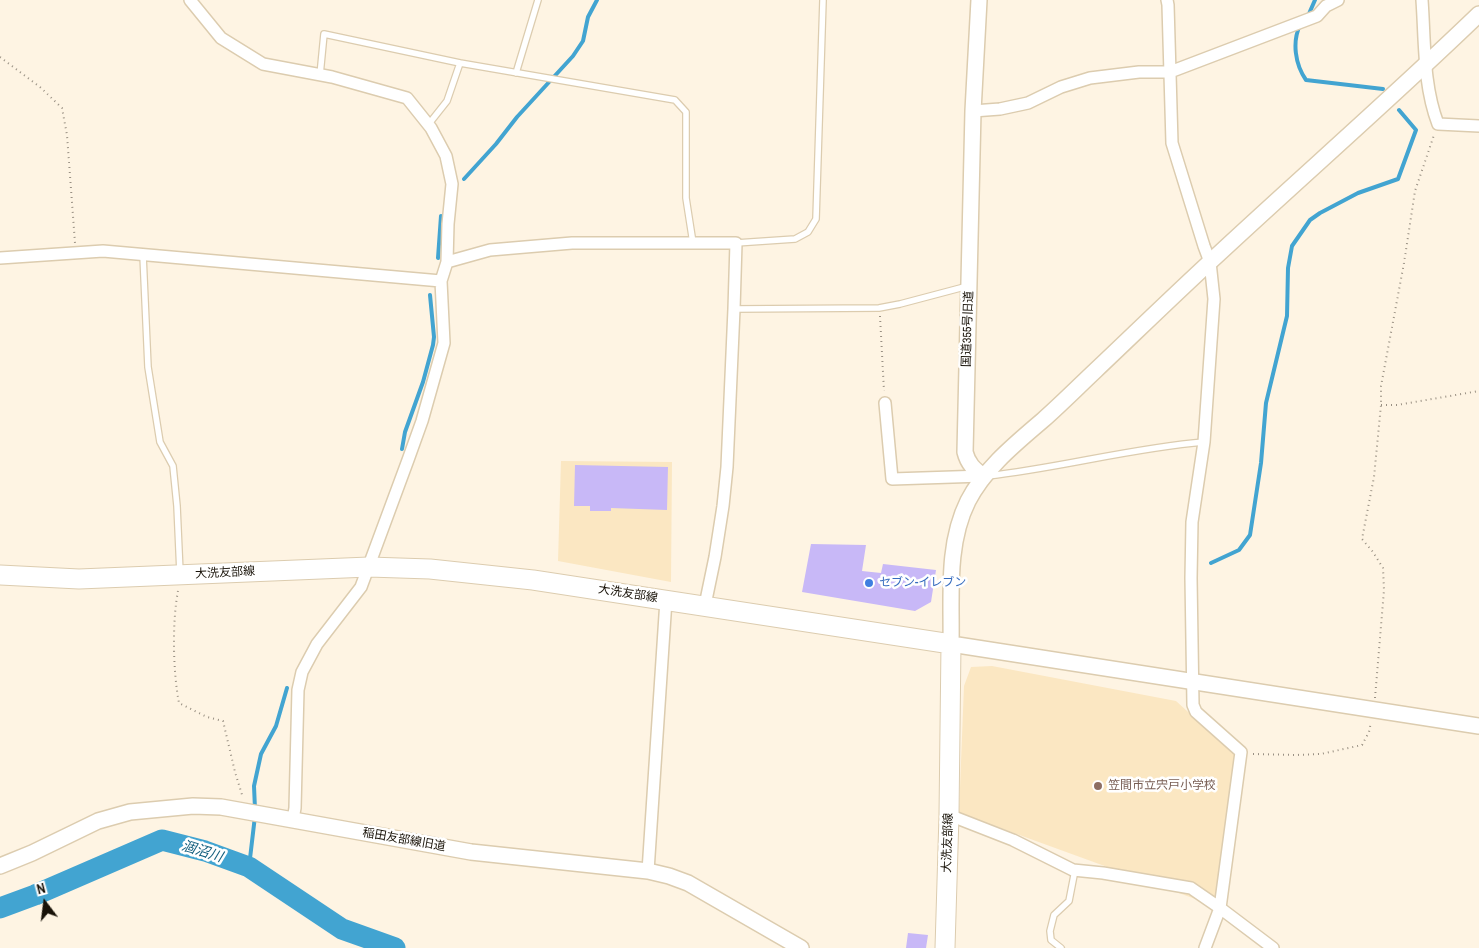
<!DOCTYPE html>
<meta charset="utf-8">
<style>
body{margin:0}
#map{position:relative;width:1479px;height:948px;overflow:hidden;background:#fef4e3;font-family:"Archivo Narrow",sans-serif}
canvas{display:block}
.north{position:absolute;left:20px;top:878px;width:50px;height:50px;-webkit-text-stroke:4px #fff;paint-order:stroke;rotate:345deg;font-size:14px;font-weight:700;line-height:20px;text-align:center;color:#181208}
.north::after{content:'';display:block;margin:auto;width:18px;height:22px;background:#181208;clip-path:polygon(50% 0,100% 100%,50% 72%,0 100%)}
</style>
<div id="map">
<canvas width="1479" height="948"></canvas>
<div class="north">N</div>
</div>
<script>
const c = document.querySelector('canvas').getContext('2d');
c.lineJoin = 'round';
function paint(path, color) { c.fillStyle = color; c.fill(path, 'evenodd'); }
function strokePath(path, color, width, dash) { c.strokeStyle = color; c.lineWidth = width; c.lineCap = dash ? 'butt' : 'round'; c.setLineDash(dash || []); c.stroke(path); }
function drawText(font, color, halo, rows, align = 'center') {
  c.font = font + ' "Archivo Narrow","Noto Sans JP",sans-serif'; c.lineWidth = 5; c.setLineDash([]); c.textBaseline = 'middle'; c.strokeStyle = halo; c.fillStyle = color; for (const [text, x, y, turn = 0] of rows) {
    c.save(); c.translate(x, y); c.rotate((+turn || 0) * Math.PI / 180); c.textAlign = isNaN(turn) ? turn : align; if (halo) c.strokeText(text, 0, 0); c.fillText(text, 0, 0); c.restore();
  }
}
const built = new Path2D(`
 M 561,461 L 672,462 L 671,582 L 558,561 Z
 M 992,666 L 1176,701 L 1240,759 L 1220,908 L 959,813 L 964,686 L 971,667 Z`);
const stream = new Path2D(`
 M 1308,16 L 1315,0
 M 1300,25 C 1292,42 1295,64 1306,80 L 1383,89
 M 464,179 L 496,144 L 517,117 L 573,56 L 583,41 L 588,17 L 597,0
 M 438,258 L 441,216
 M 402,449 L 405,432 L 423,382 L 433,345 L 434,337 L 430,295
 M 1211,563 L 1239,550 L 1250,535 L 1261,463 L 1266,403 L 1287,316 L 1288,268 L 1292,246 L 1310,220 L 1320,213 L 1358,193 L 1398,179 L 1416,130 L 1399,110
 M 255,809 L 254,786 L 261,754 L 276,726 L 287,688
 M 249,867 L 255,816`);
const river = new Path2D(`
 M 0,908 L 35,895 L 162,840 L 205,851 L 249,867 L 342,929 L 395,948`);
const building = new Path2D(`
 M 575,465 L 668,467 L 667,510 L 611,508 L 611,511 L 590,511 L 590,506 L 574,506 Z
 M 811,544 L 866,545 L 862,571 L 881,573 L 883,564 L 936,570 L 931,602 L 915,611 L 802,592 Z
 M 908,933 L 928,935 L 926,948 L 906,948 Z`);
const path = new Path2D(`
 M 0,57 L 40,87 L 62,108 L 67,135 L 75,243
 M 880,316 L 884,391
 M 1381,405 L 1397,405 L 1479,391
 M 178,591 C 172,622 173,672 179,703 L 207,717 L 223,721 L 235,772 L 243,798
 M 1375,698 L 1384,590 L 1383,568 L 1373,552 L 1362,539 L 1374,477 L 1381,405 L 1381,386 L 1404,263 L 1415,191 L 1434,135
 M 1253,754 L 1295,755 L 1321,754 L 1362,745 L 1369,732 L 1371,722`);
const service = new Path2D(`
 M 516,73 L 538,0
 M 320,75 L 324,34 L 460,63
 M 428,125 L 447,101 L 460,63 L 675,100 L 686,112 L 686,198 L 693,243
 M 736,243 L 795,239 L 808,232 L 816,219 L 823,0
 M 143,255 L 148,367 L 160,442 L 173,466 L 177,506 L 180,573
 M 734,309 L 879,308 L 900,304 L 968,286
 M 987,476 C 1060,468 1131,448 1204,442
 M 1061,948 L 1051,940 L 1050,931 L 1054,915 L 1069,901 L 1075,870`);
const minor = new Path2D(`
 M 190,0 L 221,38 L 263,64 L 332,77 L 407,98 L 431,128 L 446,156 L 452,184 L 448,224 L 447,262
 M 1167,0 L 1168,5 L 1172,143 L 1204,246 L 1210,262 L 1214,299 L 1204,442 L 1192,522 L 1191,578 L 1193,705 L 1196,712 L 1241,752 L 1220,908 L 1205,948
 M 1422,0 C 1425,41 1423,85 1438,124 L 1479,126
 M 973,111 L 1000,109 L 1028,103 L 1061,87 L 1090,78 L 1139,72 L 1170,72 L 1317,16 L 1326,6 L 1338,0
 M 0,258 L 103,251 L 441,281 L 444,343 L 422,421 L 408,460 L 361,587 L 317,644 L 302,672 L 298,690 L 295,808 L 293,819
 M 441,281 L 447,262 L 490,250 L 572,243 L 736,243 L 734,309 L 727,467 L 723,506 L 715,557 L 705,605
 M 885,403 L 892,479 L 983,476
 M 949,815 L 1013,840 L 1073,870 L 1103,873 L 1191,888 L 1220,908 L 1273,948
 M 648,871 L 666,600`);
const tertiary = new Path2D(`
 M 979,0 L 973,111 L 965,452 C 968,464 974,469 983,476
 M 1479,14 C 1392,98 1300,178 1211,261 C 1172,297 1134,334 1096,370 C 1078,387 1061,404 1043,420 C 1015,444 985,468 968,501 C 946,545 952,597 951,644 L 1479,726
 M 0,866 L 32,853 L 98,821 L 130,812 L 193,806 L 221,807 L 471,852 L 648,871 L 669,876 L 688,883 L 801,948`);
const primary = new Path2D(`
 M 0,575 L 79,579 L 369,567 L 430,569 L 533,580 L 951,644 L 949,815 L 945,948`);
const markers = [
 [869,583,5,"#3f7fe0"],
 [1098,786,5,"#8d6e63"]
];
const streetNames = [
 ["国道355号旧道",968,329,-88],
 ["大洗友部線",225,573,-3],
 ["大洗友部線",628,594,9],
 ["稲田友部線旧道",404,840,10],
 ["大洗友部線",948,843,-88]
];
const shopNames = [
 ["セブン-イレブン",879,583]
];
const educationNames = [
 ["笠間市立宍戸小学校",1108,786]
];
const waterNames = [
 ["涸沼川",202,852,17]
];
paint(built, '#fbe7c2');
strokePath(stream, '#42a4d1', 4);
strokePath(river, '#42a4d1', 21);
paint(building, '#c8b8f7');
strokePath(service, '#dcccaf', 8);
strokePath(minor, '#dcccaf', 14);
strokePath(tertiary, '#dcccaf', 18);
strokePath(primary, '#dcccaf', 21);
strokePath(path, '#999083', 2, [1, 4]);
strokePath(service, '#fff', 5.5);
strokePath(minor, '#fff', 11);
strokePath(tertiary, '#fff', 15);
strokePath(primary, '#fff', 19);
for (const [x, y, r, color] of markers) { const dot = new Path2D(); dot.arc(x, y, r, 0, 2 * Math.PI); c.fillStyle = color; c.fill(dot); strokePath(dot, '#fff', 2); }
drawText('12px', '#181208', '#fff', streetNames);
drawText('12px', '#366cbe', '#fff', shopNames, 'left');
drawText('12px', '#785e54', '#fff', educationNames, 'left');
drawText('italic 14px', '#145f7e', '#fff', waterNames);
</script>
